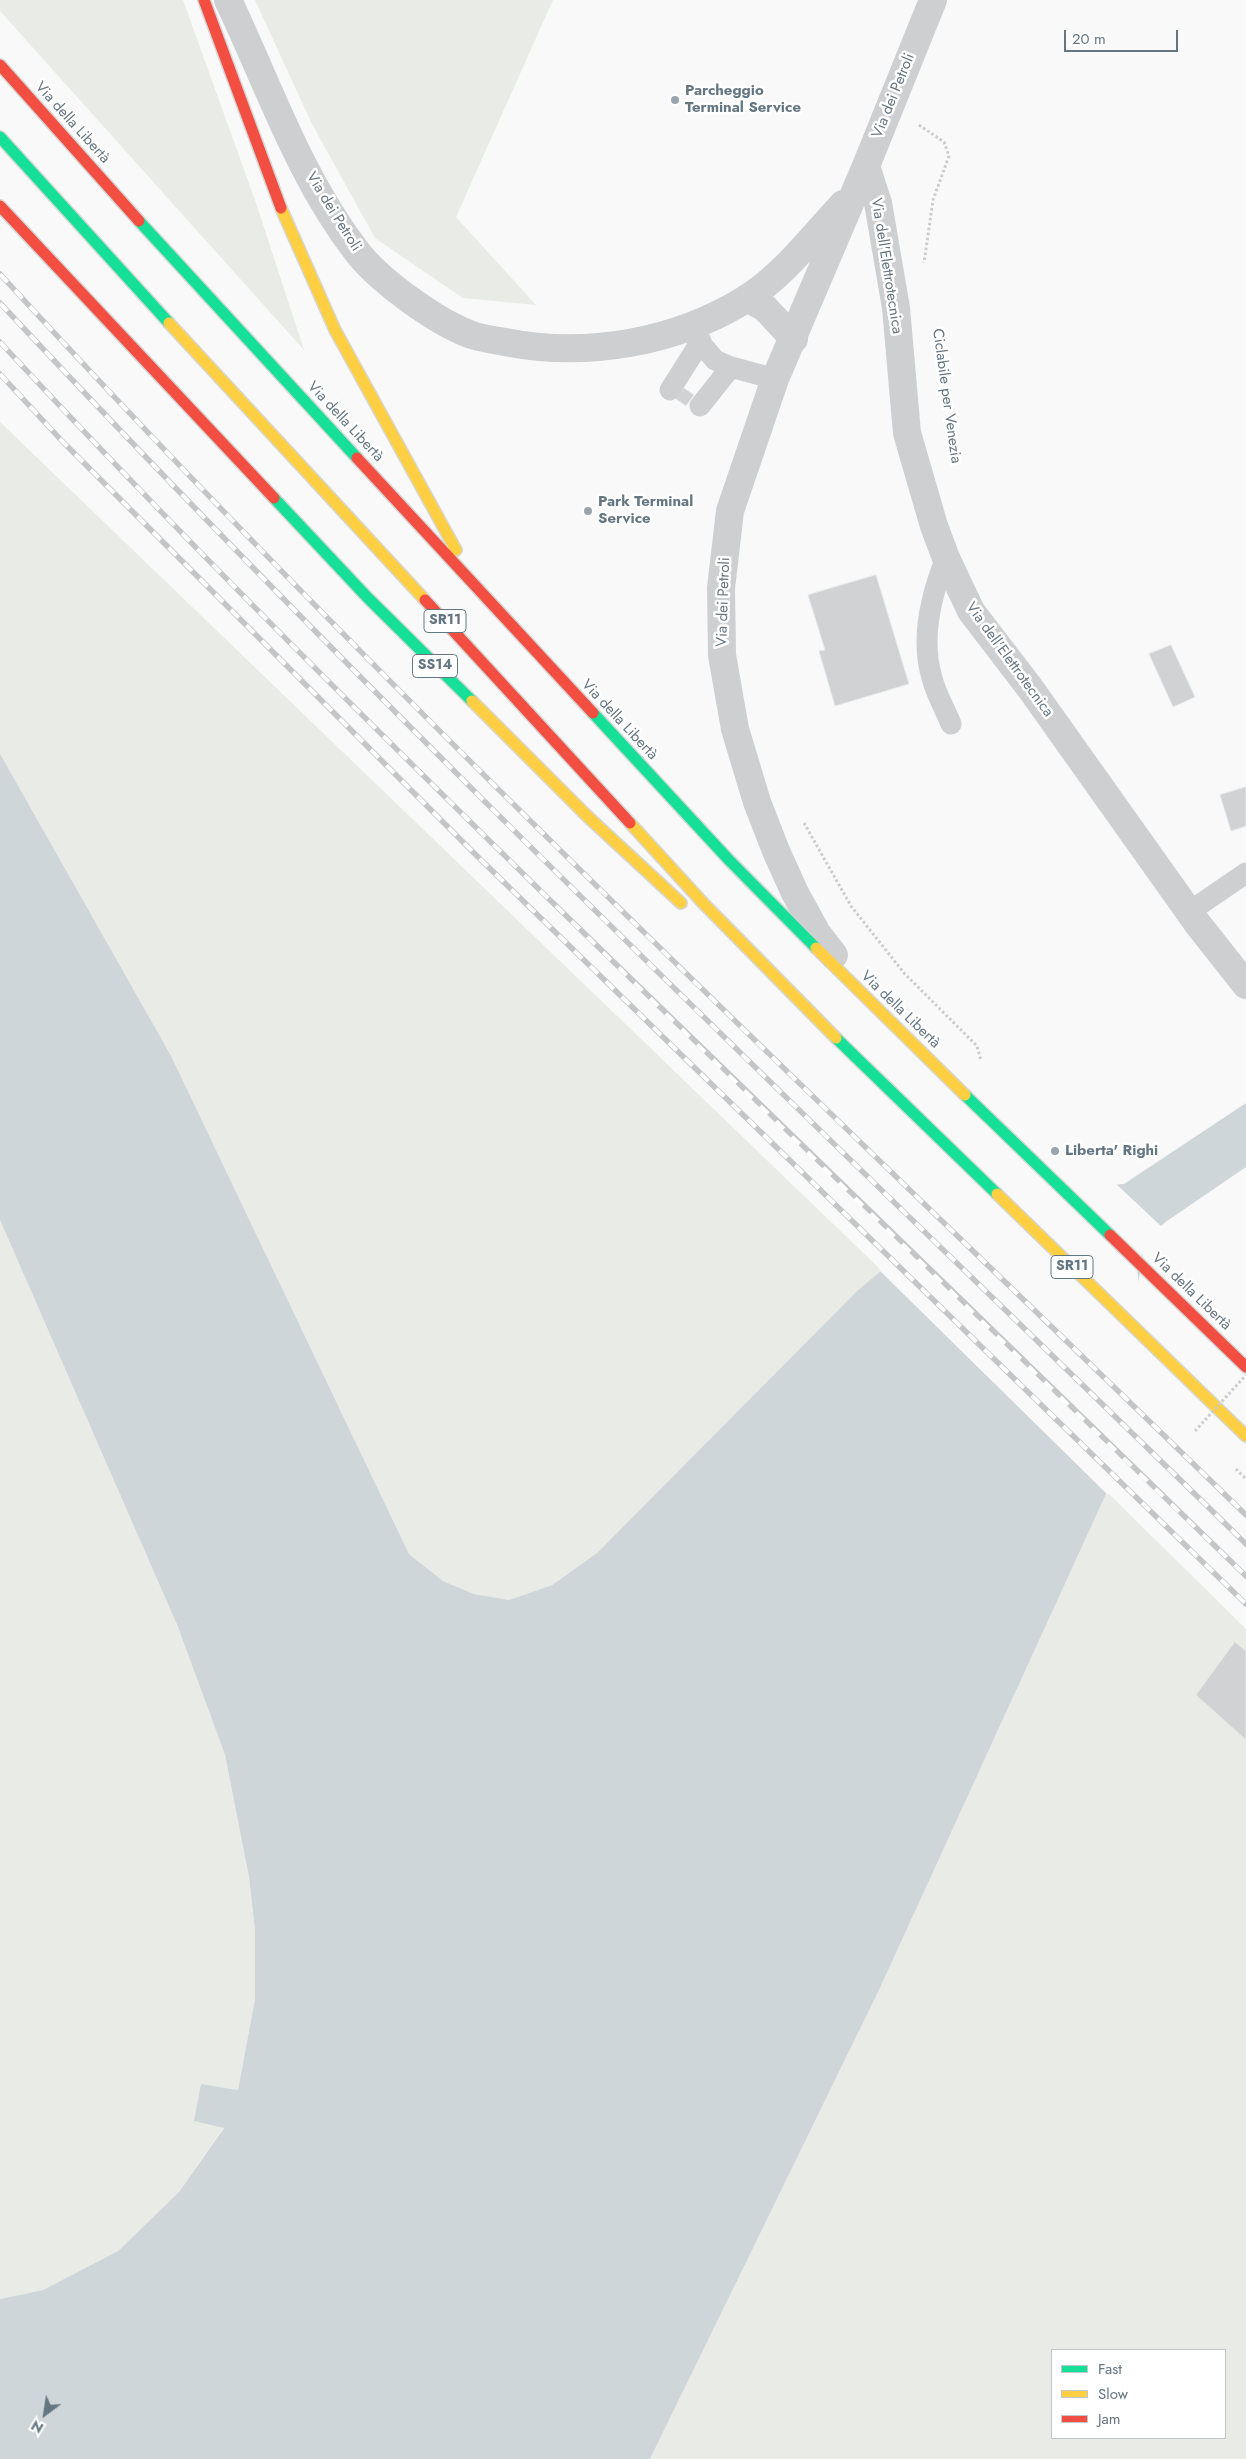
<!DOCTYPE html>
<meta charset="utf-8">
<style>
body{margin:0}
#map{position:relative;width:1246px;height:2459px;overflow:hidden;background:#f9f9f9;font-family:Jost,sans-serif}
canvas{display:block}
.legend{position:absolute;left:1051px;top:2349px;width:175px;height:90px;box-sizing:border-box;background:#fff;border:1px solid #c1c8cd;margin:0;padding:6px 9px;list-style:none;font-size:15px;color:#657683}
.legend li{display:flex;align-items:center;gap:10px;height:25px}
.legend b{width:25px;border:1px solid #c1c8cd}
.north{position:absolute;left:20px;top:2389px;width:50px;height:50px;-webkit-text-stroke:4px #fff;paint-order:stroke;rotate:211deg;font-size:14px;font-weight:700;line-height:20px;text-align:center;color:#657683}
.north::after{content:'';display:block;margin:auto;width:18px;height:22px;background:#657683;clip-path:polygon(50% 0,100% 100%,50% 72%,0 100%)}
.scale{position:absolute;left:1064px;top:30px;width:114px;height:22px;box-sizing:border-box;border:2px solid #657683;border-top:0;padding-left:6px;font-size:15px;line-height:18px;white-space:nowrap;color:#657683;-webkit-text-stroke:4px #fff;paint-order:stroke}
</style>
<div id="map">
<canvas width="1246" height="2459"></canvas>
<ul class="legend">
<li><b style="height:6px;background:#16e098"></b>Fast</li>
<li><b style="height:6px;background:#ffcf43"></b>Slow</li>
<li><b style="height:6px;background:#f24e42"></b>Jam</li>
</ul>
<div class="north">N</div>
<div class="scale">20 m</div>
</div>
<script>
const c = document.querySelector('canvas').getContext('2d');
c.lineJoin = 'round';
function paint(path, color) { c.fillStyle = color; c.fill(path, 'evenodd'); }
function strokePath(path, color, width, dash) { c.strokeStyle = color; c.lineWidth = width; c.lineCap = dash ? 'butt' : 'round'; c.setLineDash(dash || []); c.stroke(path); }
function drawText(font, color, halo, rows, align = 'center') {
  c.font = font + ' Jost,sans-serif'; c.lineWidth = 5; c.setLineDash([]); c.textBaseline = 'middle'; c.strokeStyle = halo; c.fillStyle = color; for (const [text, x, y, turn = 0] of rows) {
    c.save(); c.translate(x, y); c.rotate((+turn || 0) * Math.PI / 180); c.textAlign = isNaN(turn) ? turn : align; if (halo) c.strokeText(text, 0, 0); c.fillText(text, 0, 0); c.restore();
  }
}
const green = new Path2D(`
 M 0,0 L 183,0 L 256,203 L 304,350 L 0,11 Z
 M 255,0 L 553,0 L 456,217 L 536,305 L 463,298 L 375,238 L 312,124 Z
 M 0,422 L 882,1271 L 857,1291 L 597,1553 L 552,1585 L 509,1600 L 474,1594 L 443,1581 L 409,1554 L 212,1142 L 0,757 Z
 M 0,1220 L 178,1627 L 225,1755 L 249,1877 L 255,1931 L 255,1999 L 238,2090 L 200,2084 L 224,2127 L 179,2192 L 118,2251 L 43,2290 L 0,2299 Z
 M 1107,1492 L 1246,1629 L 1246,2459 L 650,2459 L 879,1990 ZM 1052,2350 L 1225,2350 L 1225,2438 L 1052,2438 Z`);
const water = new Path2D(`
 M 0,754 L 171,1056 L 409,1554 L 443,1581 L 474,1594 L 509,1600 L 552,1585 L 597,1553 L 857,1291 L 973,1194 L 1124,1184 L 1246,1103 L 1246,1167 L 1167,1221 L 1145,1239 L 1107,1492 L 879,1990 L 650,2459 L 0,2459 L 0,2299 L 43,2290 L 118,2251 L 179,2192 L 224,2128 L 194,2121 L 201,2084 L 238,2090 L 255,1999 L 255,1931 L 249,1877 L 225,1755 L 178,1627 L 0,1220 Z`);
const pier = new Path2D(`
 M 1114,1182 L 1162,1227 L 1147,1240 L 1137,1270 L 1148,1340 L 1155,1368 L 1150,1404 L 1135,1441 L 1108,1495 L 879,1270 L 972,1192 Z`);
const building = new Path2D(`
 M 684,388 L 694,395 L 686,406 L 676,399 Z
 M 876,575 L 909,684 L 835,706 L 819,651 L 825,650 L 808,595 Z
 M 1171,645 L 1195,697 L 1173,707 L 1149,654 Z
 M 1246,787 L 1246,826 L 1231,831 L 1220,795 Z
 M 1235,1642 L 1246,1651 L 1246,1740 L 1196,1695 Z`);
const path = new Path2D(`
 M 919,125 L 944,142 L 949,156 L 933,200 L 924,263
 M 804,823 L 851,906 L 904,973 L 977,1046 L 981,1061
 M 1236,1469 L 1246,1479`);
const lane = new Path2D(`
 M 687,327 L 715,360 L 731,367 L 775,379
 M 670,390 L 701,341
 M 700,406 L 731,367
 M 946,558 C 931,595 920,638 932,678 C 936,694 945,709 951,724
 M 1189,912 L 1246,873`);
const street = new Path2D(`
 M 228,0 C 269,86 299,177 358,253 C 381,282 440,325 475,336 C 485,339 495,340 505,342 C 586,358 675,343 746,299 C 784,275 812,237 843,204
 M 866,166 L 878,203 L 896,308 L 907,433 L 934,526 L 946,558 L 971,611 L 1030,688 L 1197,923 L 1246,985
 M 747,298 L 765,308 L 794,339
 M 834,955 L 817,933 L 795,893 L 776,851 L 757,802 L 735,729 L 722,655 L 721,588 L 730,511 L 775,379 L 866,166 L 933,0`);
const fast = new Path2D(`
 M 0,137 L 169,323
 M 139,221 L 357,458
 M 274,498 L 367,597 L 472,701
 M 593,713 L 729,860 L 816,948
 M 836,1038 L 997,1194
 M 965,1095 L 1110,1235`);
const slow = new Path2D(`
 M 281,208 L 335,330 L 456,550
 M 169,323 L 425,600
 M 472,701 L 587,816 L 681,903
 M 630,823 L 704,904 L 836,1038
 M 816,948 L 965,1095
 M 997,1194 L 1246,1436`);
const jam = new Path2D(`
 M 204,0 L 281,208
 M 0,65 L 139,221
 M 0,206 L 274,498
 M 357,458 L 593,713
 M 425,600 L 630,823
 M 1110,1235 L 1246,1367`);
const rail = new Path2D(`
 M 0,274 C 396,706 826,1106 1246,1515
 M 0,303 C 400,732 826,1134 1246,1544
 M 0,342 C 178,534 364,718 551,901 C 781,1127 1013,1352 1246,1576
 M 0,374 L 62,441 L 477,856 L 1246,1604`);
const pathBridge = new Path2D(`
 M 1195,1431 L 1246,1375`);
const markers = [
 [675,100,5,"#99a4ac"],
 [588,511,5,"#99a4ac"],
 [1055,1151,5,"#99a4ac"]
];
const shields = [
 [445,621,42],
 [435,666,45],
 [1072,1267,42]
];
const shieldNames = [
 ["SR11",445,621],
 ["SS14",435,666],
 ["SR11",1072,1267]
];
const poiNames = [
 ["Parcheggio",685,91],
 ["Terminal Service",685,108],
 ["Park Terminal",598,502],
 ["Service",598,519],
 ["Liberta' Righi",1065,1151]
];
const streetNames = [
 ["Via dei Petroli",894,96,-68],
 ["Via della Libertà",72,123,48],
 ["Via dei Petroli",333,212,58],
 ["Via dell'Elettrotecnica",886,266,81],
 ["Ciclabile per Venezia",946,396,82],
 ["Via della Libertà",345,422,47],
 ["Via dei Petroli",724,602,-88],
 ["Via dell'Elettrotecnica",1009,660,54],
 ["Via della Libertà",619,720,47],
 ["Via della Libertà",900,1010,44],
 ["Via della Libertà",1191,1292,44]
];
paint(green, '#e8ebe6');
paint(water, '#ced6d9');
paint(pier, '#f9f9f9');
paint(building, '#d0d2d3');
strokePath(building, '#e8e8e8', 1);
strokePath(fast, '#d5d6d6', 14);
strokePath(slow, '#d5d6d6', 14);
strokePath(jam, '#d5d6d6', 14);
strokePath(path, '#cbcccd', 3, [2.5, 2.5]);
strokePath(lane, '#cecfd0', 21);
strokePath(street, '#cecfd0', 28);
strokePath(fast, '#16e098', 11);
strokePath(slow, '#ffcf43', 11);
strokePath(jam, '#f24e42', 11);
strokePath(rail, '#c3c5c6', 5.5);
strokePath(rail, '#fff', 4, [11]);
strokePath(pathBridge, '#cbcccd', 3, [2.5, 2.5]);
for (const [x, y, r, color] of markers) { const dot = new Path2D(); dot.arc(x, y, r, 0, 2 * Math.PI); c.fillStyle = color; c.fill(dot); strokePath(dot, '#fff', 2); }
for (const [x, y, w] of shields) { const box = new Path2D(); box.roundRect(x - w / 2, y - 11.5, w, 23, 4); c.fillStyle = '#fff'; c.fill(box); strokePath(box, '#657683', 1); }
drawText('bold 14px', '#657683', null, shieldNames);
drawText('bold 15px', '#657683', '#fff', poiNames, 'left');
drawText('15px', '#657683', '#fff', streetNames);
</script>
